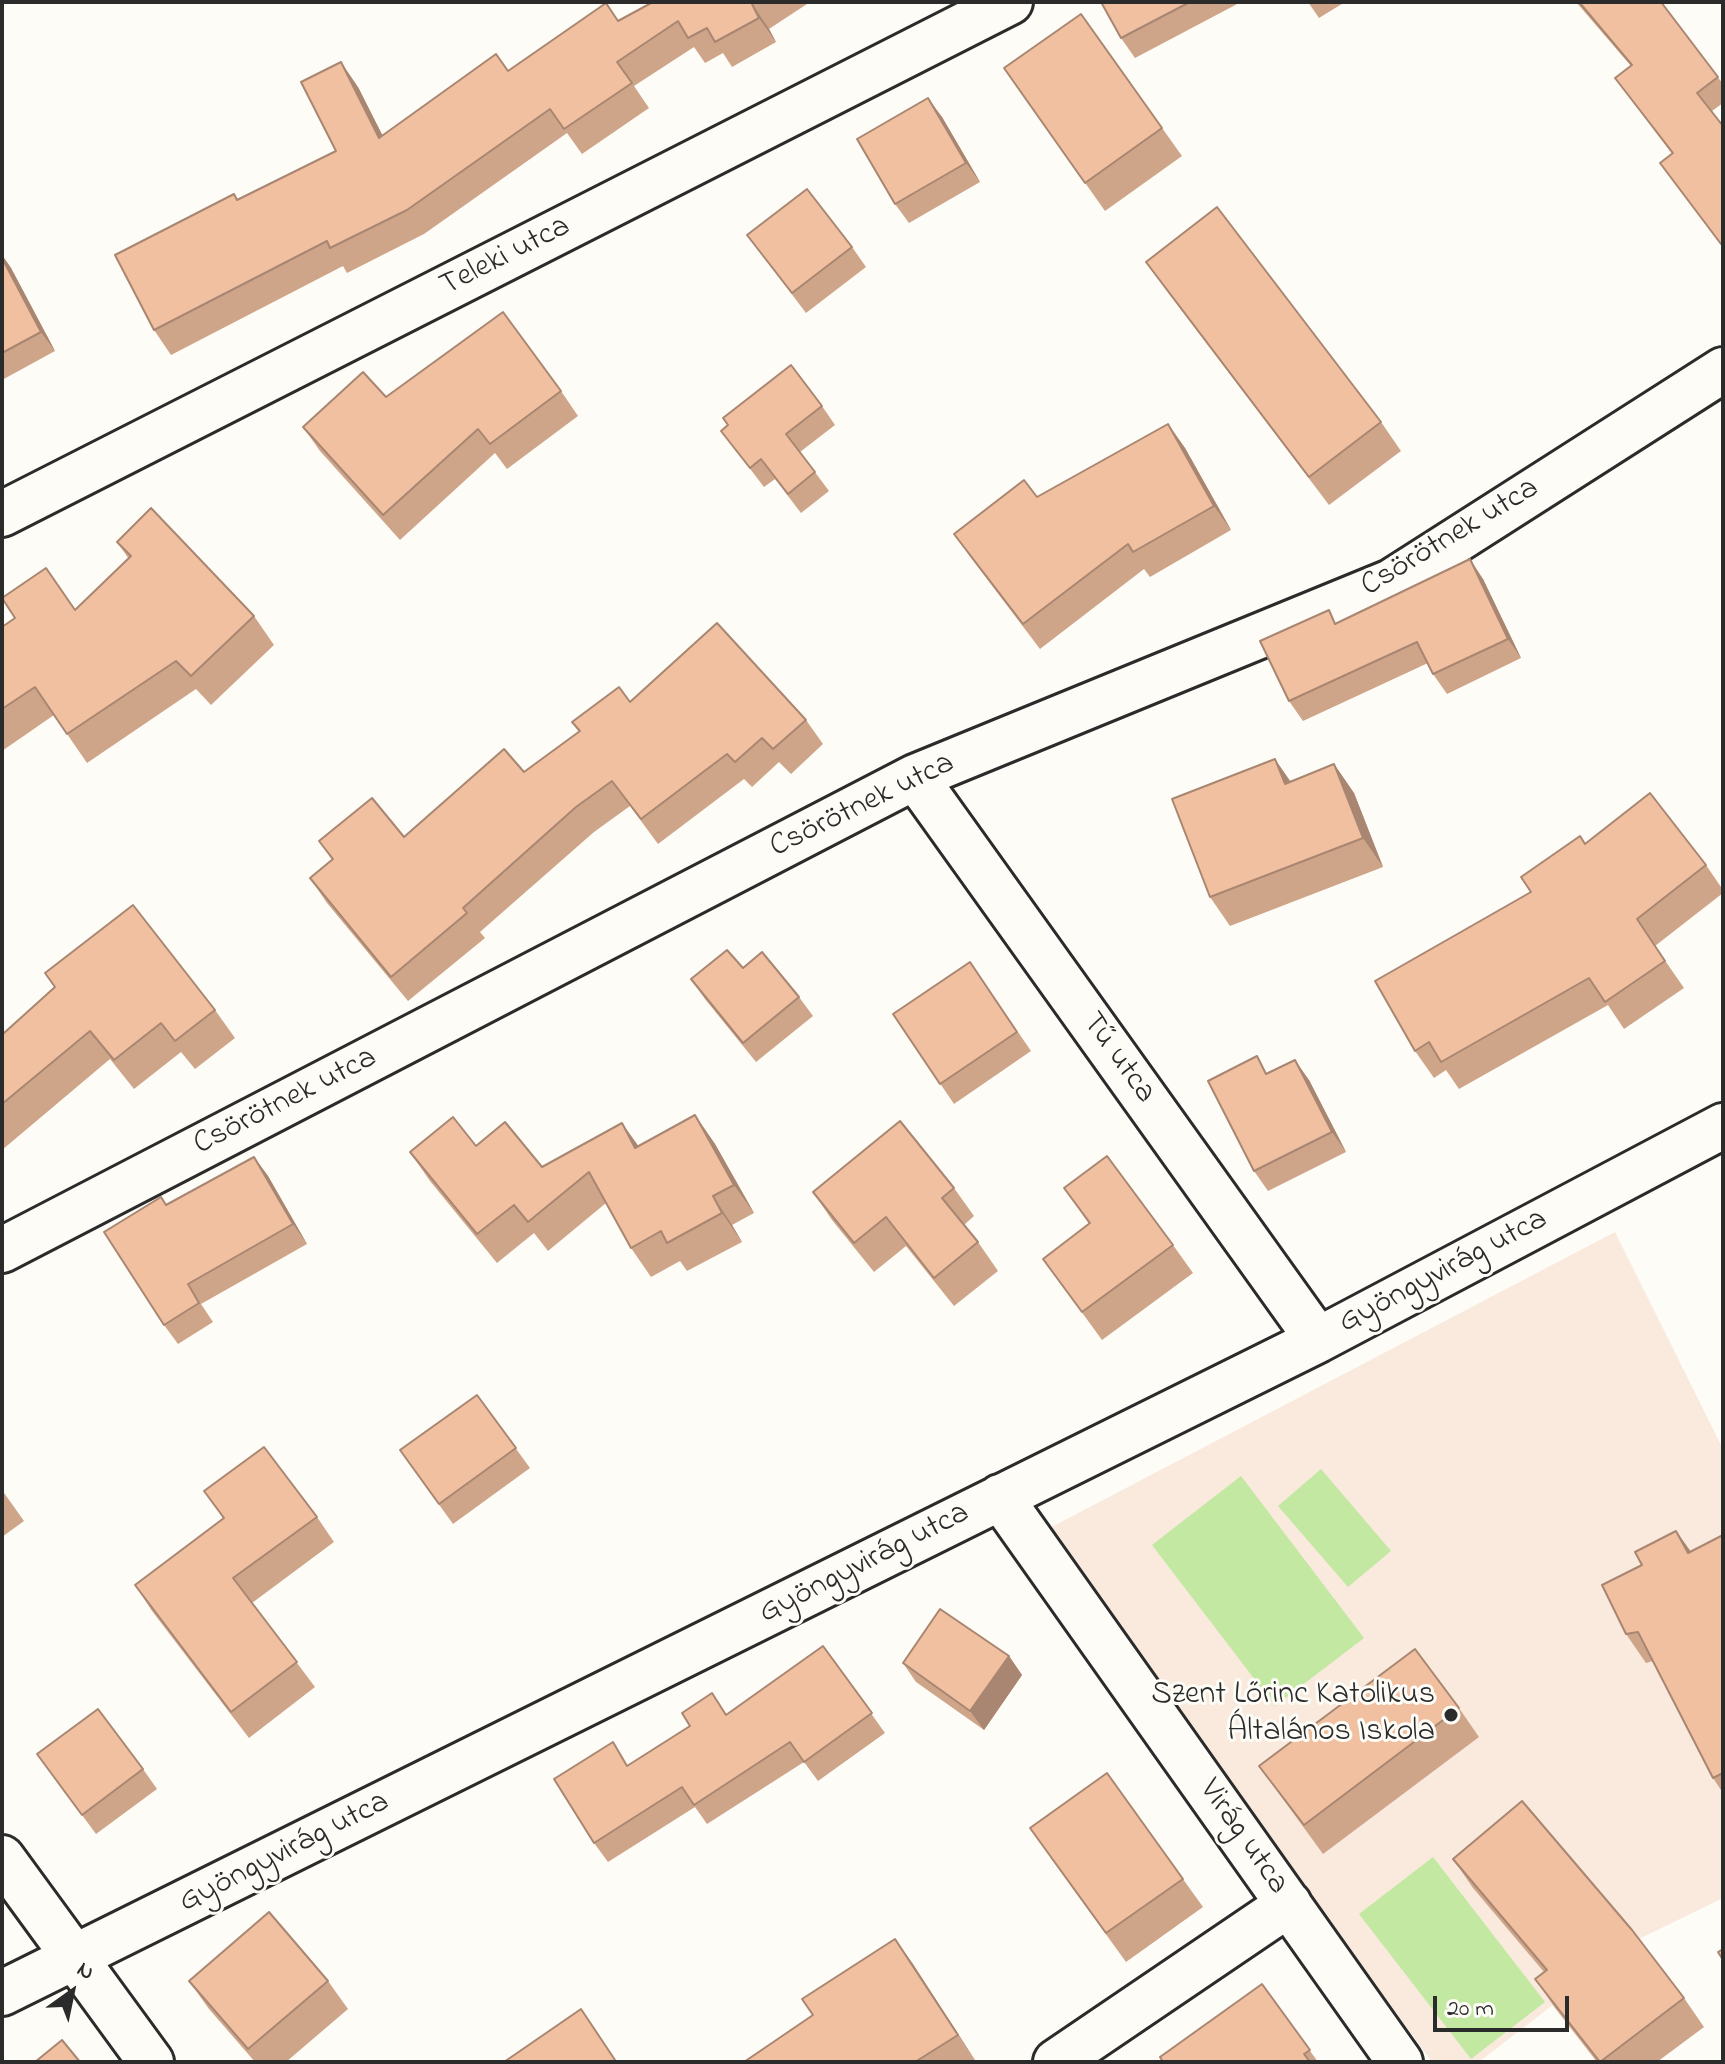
<!DOCTYPE html>
<meta charset="utf-8">
<style>
body{margin:0}
#map{position:relative;width:1725px;height:2064px;overflow:hidden;background:#fdfcf7;font-family:"Indie Flower",sans-serif}
canvas{display:block}
.frame{position:absolute;inset:0;border:4px solid #2b2b2b;pointer-events:none}
.north{position:absolute;left:32px;top:1952px;width:80px;height:80px;-webkit-text-stroke:6px #fdfcf7;paint-order:stroke;rotate:33deg;font-size:22px;font-weight:700;line-height:32px;text-align:center;color:#2b2b2b}
.north::after{content:'';display:block;margin:auto;width:28px;height:36px;background:#2b2b2b;clip-path:polygon(50% 0,100% 100%,50% 72%,0 100%)}
.scale{position:absolute;left:1433px;top:1996px;width:136px;height:36px;box-sizing:border-box;border:4px solid #2b2b2b;border-top:0;padding-left:10px;font-size:24px;line-height:28px;white-space:nowrap;color:#2b2b2b;-webkit-text-stroke:6px #fdfcf7;paint-order:stroke}
</style>
<div id="map">
<canvas width="1725" height="2064"></canvas>
<div class="frame"></div>
<div class="north">N</div>
<div class="scale">20 m</div>
</div>
<script>
const c = document.querySelector('canvas').getContext('2d');
c.lineJoin = 'round';
function paint(path, color) { c.fillStyle = color; c.fill(path, 'evenodd'); }
function strokePath(path, color, width, dash) { c.strokeStyle = color; c.lineWidth = width; c.lineCap = dash ? 'butt' : 'round'; c.setLineDash(dash || []); c.stroke(path); }
function drawText(font, color, halo, rows, align = 'center') {
  c.font = font + ' "Indie Flower",sans-serif'; c.lineWidth = 6; c.setLineDash([]); c.textBaseline = 'middle'; c.strokeStyle = halo; c.fillStyle = color; for (const [text, x, y, turn = 0] of rows) {
    c.save(); c.translate(x, y); c.rotate((+turn || 0) * Math.PI / 180); c.textAlign = isNaN(turn) ? turn : align; if (halo) c.strokeText(text, 0, 0); c.fillText(text, 0, 0); c.restore();
  }
}
const built = new Path2D(`
 M 1615,1232 L 1723,1449 L 1723,1898 L 1637,1940 L 1479,2062 L 1432,2062 L 1044,1531 Z`);
const green = new Path2D(`
 M 1321,1469 L 1391,1551 L 1348,1587 L 1278,1506 Z
 M 1241,1476 L 1364,1638 L 1275,1706 L 1152,1545 Z
 M 1433,1857 L 1545,2002 L 1471,2059 L 1359,1914 Z`);
const street = new Path2D(`
 M 2,514 L 1010,2
 M 915,777 L 1318,1340
 M 2,1250 L 915,777 L 1391,582 L 1723,370
 M 1000,1497 L 1400,2062
 M 2,1858 L 151,2062
 M 2,1993 L 1318,1340 L 1723,1126
 M 1056,2062 L 1289,1904`);
const wall = new Path2D(`
 M 653,2 L 810,2 L 769,29 L 776,42 L 732,67 L 723,53 L 705,63 L 694,47 L 634,86 L 649,108 L 582,154 L 567,133 L 424,234 L 347,273 L 343,266 L 171,355 L 154,330 L 234,194 L 238,199 L 336,151 L 358,87 L 382,135 L 508,71 L 619,21 Z
 M 1101,2 L 1241,2 L 1135,58 L 1121,38 Z
 M 1308,2 L 1345,2 L 1319,18 Z
 M 1576,2 L 1661,2 L 1723,84 L 1723,103 L 1712,111 L 1723,126 L 1723,247 L 1660,163 L 1672,154 L 1615,78 L 1631,66 Z
 M 1081,14 L 1182,156 L 1105,211 L 1004,68 Z
 M 942,117 L 980,182 L 909,223 L 895,204 Z
 M 747,235 L 852,247 L 866,267 L 806,313 Z
 M 2,255 L 11,268 L 55,351 L 2,380 Z
 M 1146,262 L 1381,422 L 1401,451 L 1329,505 L 1166,290 Z
 M 561,391 L 578,416 L 507,469 L 495,453 L 400,540 L 320,451 L 303,427 L 386,397 Z
 M 822,406 L 835,425 L 800,452 L 829,491 L 801,513 L 775,479 L 764,487 L 721,431 Z
 M 1168,424 L 1185,448 L 1231,530 L 1150,577 L 1144,569 L 1040,649 L 971,558 L 954,534 L 1037,497 Z
 M 117,542 L 254,616 L 274,645 L 211,705 L 196,689 L 87,763 L 54,715 L 2,751 L 2,627 L 15,618 L 75,610 L 129,559 Z
 M 1483,579 L 1521,658 L 1447,694 L 1433,674 L 1428,663 L 1303,721 L 1289,701 L 1338,622 Z
 M 630,702 L 806,720 L 823,744 L 791,774 L 779,762 L 752,787 L 744,779 L 658,844 L 630,806 L 594,832 L 480,932 L 485,938 L 408,1001 L 327,903 L 310,878 L 332,860 L 319,841 L 404,837 L 524,772 L 579,732 L 572,722 Z
 M 1334,764 L 1354,793 L 1383,867 L 1230,926 L 1210,897 L 1290,781 Z
 M 1706,865 L 1723,890 L 1723,893 L 1655,946 L 1684,988 L 1624,1029 L 1608,1005 L 1459,1089 L 1446,1070 L 1434,1078 L 1415,1051 L 1531,892 Z
 M 970,962 L 1031,1051 L 954,1104 L 893,1014 Z
 M 743,968 L 799,997 L 813,1016 L 756,1062 L 705,999 L 691,979 Z
 M 45,973 L 215,1010 L 235,1038 L 195,1069 L 181,1052 L 134,1089 L 110,1059 L 2,1150 L 2,1030 L 4,1033 L 55,987 Z
 M 1269,1073 L 1309,1080 L 1346,1152 L 1268,1191 L 1254,1171 Z
 M 695,1115 L 715,1144 L 754,1213 L 732,1225 L 742,1242 L 687,1271 L 680,1261 L 651,1277 L 631,1248 L 606,1203 L 548,1251 L 534,1233 L 497,1263 L 430,1181 L 410,1152 L 476,1146 L 542,1167 L 638,1146 Z
 M 254,1157 L 268,1176 L 307,1244 L 201,1304 L 213,1322 L 178,1344 L 164,1325 L 167,1205 Z
 M 954,1188 L 974,1216 L 964,1225 L 978,1242 L 998,1271 L 954,1306 L 906,1246 L 874,1272 L 832,1220 L 813,1192 Z
 M 1064,1188 L 1173,1245 L 1193,1273 L 1102,1340 L 1043,1259 L 1089,1224 Z
 M 477,1395 L 530,1468 L 453,1524 L 414,1470 Z
 M 2,1490 L 24,1521 L 2,1537 Z
 M 204,1491 L 317,1517 L 334,1542 L 252,1603 L 315,1687 L 249,1738 L 152,1611 L 135,1585 L 223,1518 Z
 M 1676,1531 L 1691,1552 L 1723,1535 L 1723,1793 L 1713,1778 L 1653,1661 L 1646,1663 L 1626,1634 L 1642,1565 Z
 M 823,1646 L 885,1733 L 818,1781 L 804,1762 L 707,1824 L 695,1807 L 608,1862 L 594,1843 L 629,1765 L 726,1715 Z
 M 1009,1656 L 1022,1675 L 984,1730 L 916,1682 L 903,1663 Z
 M 1459,1708 L 1479,1737 L 1323,1854 L 1259,1766 Z
 M 143,1769 L 157,1789 L 96,1834 L 51,1773 Z
 M 1107,1773 L 1203,1907 L 1126,1962 L 1050,1857 Z
 M 1453,1859 L 1684,1998 L 1704,2027 L 1657,2062 L 1597,2062 L 1555,2008 L 1535,1979 L 1544,1972 L 1473,1888 Z
 M 895,1939 L 975,2060 L 972,2062 L 744,2062 L 813,2015 Z
 M 189,1981 L 328,1981 L 348,2009 L 286,2062 L 255,2062 L 209,2009 Z
 M 1262,1984 L 1318,2062 L 1163,2062 Z`);
const shadedWall = new Path2D(`
 M 752,4 L 769,29 L 776,42 L 759,18 Z
 M 341,62 L 358,87 L 396,162 L 379,138 Z
 M 928,98 L 942,117 L 980,182 L 966,163 Z
 M 2,255 L 11,268 L 55,351 L 41,332 L 2,258 Z
 M 1168,424 L 1185,448 L 1231,530 L 1214,506 Z
 M 1470,559 L 1483,579 L 1521,658 L 1508,639 Z
 M 1275,759 L 1295,788 L 1285,784 Z
 M 1334,764 L 1354,793 L 1383,867 L 1363,838 Z
 M 1295,1060 L 1309,1080 L 1346,1152 L 1332,1132 Z
 M 695,1115 L 715,1144 L 754,1213 L 734,1185 Z
 M 622,1123 L 642,1151 L 635,1148 Z
 M 254,1157 L 268,1176 L 307,1244 L 293,1224 Z
 M 713,1196 L 732,1225 L 742,1242 L 722,1213 Z
 M 1676,1531 L 1696,1559 L 1688,1553 Z
 M 1009,1656 L 1022,1675 L 984,1730 L 970,1711 Z
 M 895,1939 L 913,1964 L 975,2060 L 958,2035 Z`);
const building = new Path2D(`
 M 653,2 L 755,2 L 752,4 L 759,18 L 715,42 L 707,28 L 688,38 L 678,21 L 617,62 L 632,83 L 564,129 L 550,109 L 407,210 L 330,248 L 327,241 L 154,330 L 115,255 L 234,194 L 237,200 L 336,151 L 301,82 L 341,62 L 379,138 L 496,54 L 508,71 L 606,3 L 618,21 Z
 M 1101,2 L 1190,2 L 1121,38 Z
 M 1579,2 L 1661,2 L 1718,77 L 1697,93 L 1723,126 L 1723,242 L 1721,244 L 1660,163 L 1673,153 L 1615,78 L 1632,65 Z
 M 1081,14 L 1162,128 L 1085,183 L 1004,68 Z
 M 928,98 L 966,163 L 895,204 L 857,139 Z
 M 807,189 L 852,247 L 792,293 L 747,235 Z
 M 1217,207 L 1381,422 L 1309,477 L 1146,262 Z
 M 2,258 L 41,332 L 2,353 Z
 M 503,312 L 561,391 L 490,444 L 478,429 L 383,515 L 303,427 L 363,372 L 386,397 Z
 M 791,365 L 822,406 L 786,434 L 815,472 L 788,494 L 761,459 L 750,468 L 721,431 L 728,425 L 723,418 Z
 M 1168,424 L 1214,506 L 1133,552 L 1128,544 L 1023,624 L 954,534 L 1024,480 L 1037,497 Z
 M 151,508 L 254,616 L 191,676 L 176,661 L 67,734 L 35,687 L 2,709 L 2,627 L 15,618 L 2,598 L 46,568 L 75,610 L 131,556 L 117,542 Z
 M 1470,559 L 1508,639 L 1433,674 L 1417,642 L 1289,701 L 1260,641 L 1329,610 L 1335,624 Z
 M 717,623 L 806,720 L 773,749 L 762,738 L 735,762 L 727,754 L 641,819 L 612,781 L 576,807 L 463,908 L 467,913 L 391,977 L 310,878 L 333,859 L 319,841 L 372,798 L 404,837 L 504,749 L 524,772 L 580,731 L 572,722 L 619,687 L 630,702 Z
 M 1275,759 L 1285,784 L 1334,764 L 1363,838 L 1210,897 L 1172,799 Z
 M 1650,793 L 1706,865 L 1637,919 L 1665,961 L 1605,1002 L 1589,978 L 1441,1062 L 1429,1042 L 1415,1051 L 1375,981 L 1531,892 L 1521,877 L 1580,836 L 1585,844 Z
 M 133,905 L 215,1010 L 175,1041 L 161,1023 L 114,1060 L 90,1031 L 2,1104 L 2,1030 L 4,1033 L 55,987 L 45,973 Z
 M 727,950 L 743,968 L 762,952 L 799,997 L 743,1043 L 691,979 Z
 M 970,962 L 1017,1032 L 940,1084 L 893,1014 Z
 M 1257,1056 L 1266,1074 L 1295,1060 L 1332,1132 L 1254,1171 L 1208,1081 Z
 M 695,1115 L 734,1185 L 713,1196 L 722,1213 L 667,1243 L 661,1231 L 631,1248 L 589,1172 L 528,1222 L 514,1205 L 477,1234 L 410,1152 L 453,1117 L 476,1146 L 505,1122 L 542,1167 L 622,1123 L 635,1148 Z
 M 900,1121 L 954,1188 L 942,1198 L 978,1242 L 934,1278 L 886,1217 L 854,1243 L 813,1192 Z
 M 1107,1156 L 1173,1245 L 1082,1312 L 1043,1259 L 1090,1223 L 1064,1188 Z
 M 254,1157 L 293,1224 L 188,1284 L 199,1303 L 164,1325 L 104,1232 L 161,1197 L 166,1205 Z
 M 477,1395 L 516,1448 L 439,1504 L 400,1450 Z
 M 264,1447 L 317,1517 L 233,1578 L 297,1662 L 231,1712 L 135,1585 L 224,1518 L 204,1491 Z
 M 1676,1531 L 1688,1553 L 1723,1535 L 1723,1773 L 1713,1778 L 1638,1632 L 1626,1634 L 1602,1585 L 1642,1565 L 1635,1552 Z
 M 940,1609 L 1009,1656 L 970,1711 L 903,1663 Z
 M 823,1646 L 872,1713 L 804,1762 L 790,1742 L 694,1805 L 682,1787 L 594,1843 L 554,1779 L 613,1742 L 627,1766 L 690,1726 L 682,1713 L 712,1693 L 726,1715 Z
 M 1415,1649 L 1459,1708 L 1304,1825 L 1259,1766 Z
 M 98,1709 L 143,1769 L 82,1815 L 37,1754 Z
 M 1107,1773 L 1183,1879 L 1106,1933 L 1030,1828 Z
 M 1522,1801 L 1632,1930 L 1684,1998 L 1600,2062 L 1535,1979 L 1547,1970 L 1453,1859 Z
 M 269,1912 L 328,1981 L 248,2049 L 189,1981 Z
 M 895,1939 L 958,2035 L 915,2062 L 744,2062 L 813,2015 L 802,1999 Z
 M 1723,1949 L 1723,1960 L 1718,1952 Z
 M 1262,1984 L 1310,2050 L 1304,2054 L 1310,2062 L 1163,2062 L 1160,2057 Z
 M 581,2009 L 615,2060 L 613,2062 L 504,2062 Z
 M 62,2040 L 80,2062 L 35,2062 Z`);
const markers = [
 [1451,1715,8,"#2b2b2b"]
];
const streetNames = [
 ["Teleki utca",506,258,-27],
 ["Csörötnek utca",1451,539,-31],
 ["Csörötnek utca",863,807,-26],
 ["Tű utca",1117,1059,54],
 ["Csörötnek utca",286,1103,-27],
 ["Gyöngyvirág utca",1444,1273,-28],
 ["Gyöngyvirág utca",865,1565,-27],
 ["Virág utca",1242,1838,55],
 ["Gyöngyvirág utca",285,1854,-27]
];
const poiNames = [
 ["Szent Lőrinc Katolikus",1435,1697],
 ["Általános Iskola",1435,1734]
];
paint(built, '#f9eadd');
paint(green, '#c2e8a2');
strokePath(street, '#2b2b2b', 50);
strokePath(street, '#fdfcf7', 44);
paint(wall, '#cfa58a');
paint(shadedWall, '#a98671');
paint(building, '#f1c0a1');
strokePath(building, '#a98671', 2);
for (const [x, y, r, color] of markers) { const dot = new Path2D(); dot.arc(x, y, r, 0, 2 * Math.PI); c.fillStyle = color; c.fill(dot); strokePath(dot, '#fdfcf7', 3); }
drawText('32px', '#2b2b2b', '#fdfcf7', streetNames);
drawText('32px', '#2b2b2b', '#fdfcf7', poiNames, 'right');
</script>
